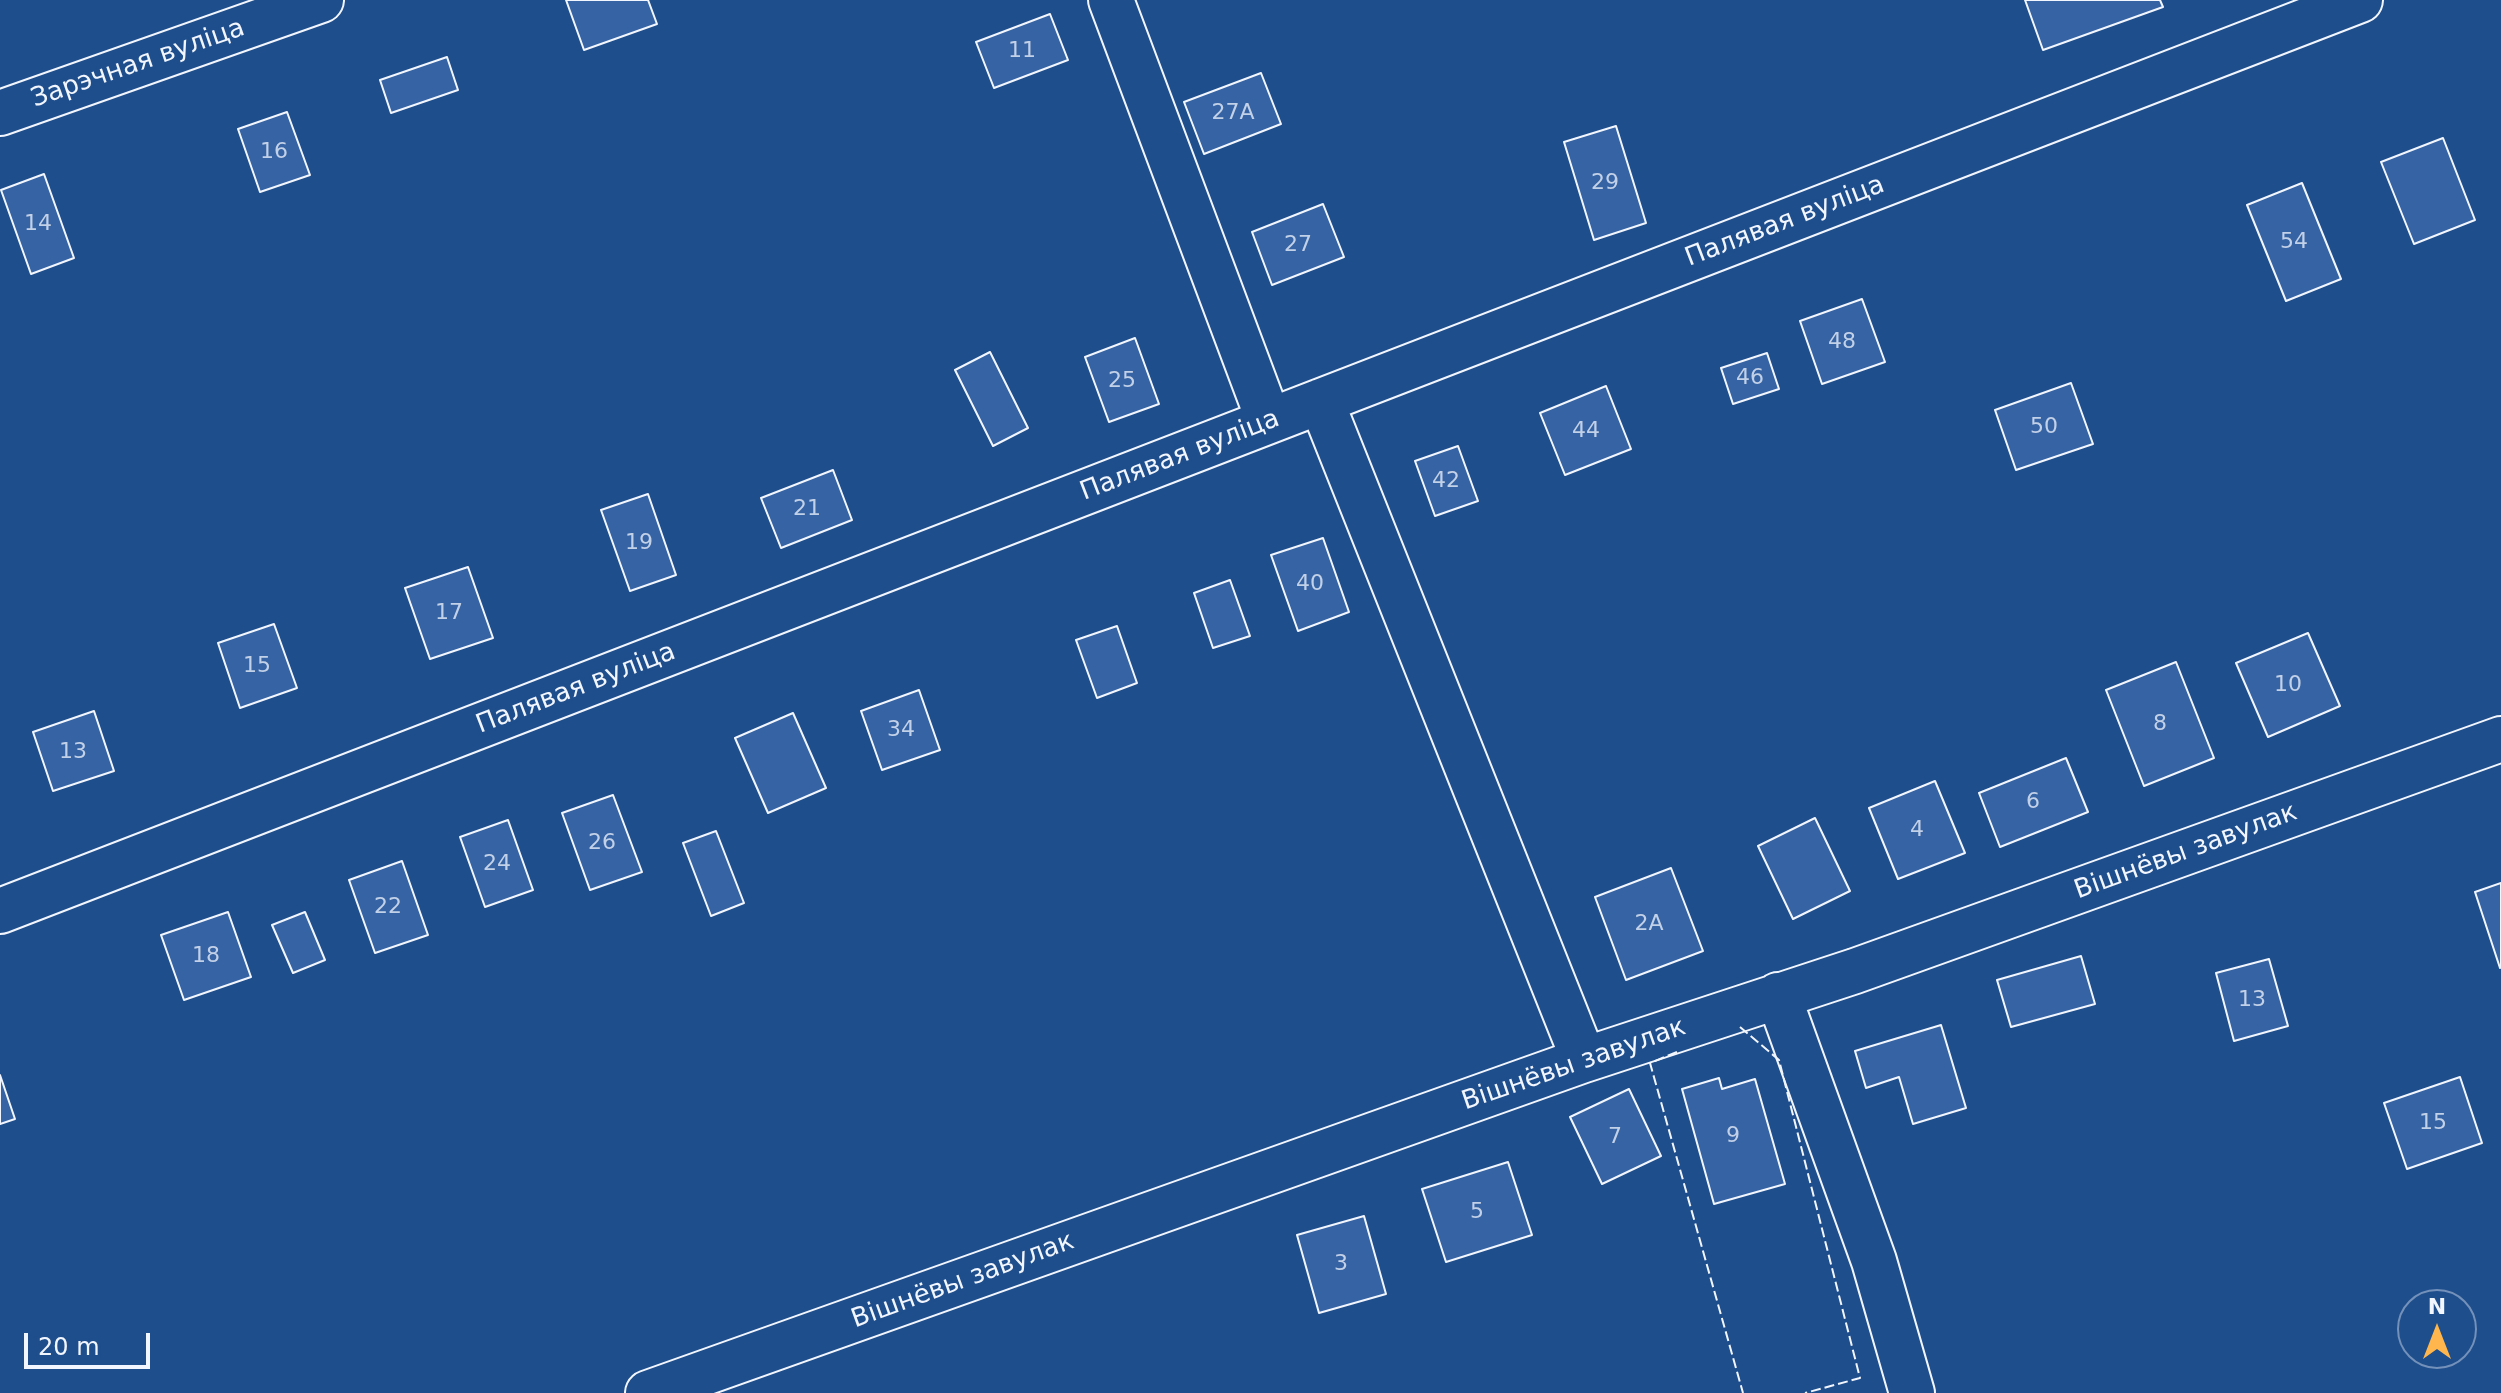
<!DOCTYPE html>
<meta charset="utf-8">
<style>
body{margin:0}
#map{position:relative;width:2501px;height:1393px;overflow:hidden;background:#1f4e8c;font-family:"DejaVu Sans",sans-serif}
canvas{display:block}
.north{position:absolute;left:2397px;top:1289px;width:80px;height:80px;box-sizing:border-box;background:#1f4e8c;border:2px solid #7391ba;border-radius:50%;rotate:0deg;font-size:22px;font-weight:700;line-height:32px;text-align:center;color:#f2f6ff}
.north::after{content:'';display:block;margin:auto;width:28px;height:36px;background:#ffb74d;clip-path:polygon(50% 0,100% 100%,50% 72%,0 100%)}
.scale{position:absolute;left:24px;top:1333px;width:126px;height:36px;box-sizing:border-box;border:4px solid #f2f6ff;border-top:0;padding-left:10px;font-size:24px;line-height:28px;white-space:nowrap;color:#f2f6ff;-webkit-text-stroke:6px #1f4e8c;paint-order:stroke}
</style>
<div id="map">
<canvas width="2501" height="1393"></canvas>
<div class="north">N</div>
<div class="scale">20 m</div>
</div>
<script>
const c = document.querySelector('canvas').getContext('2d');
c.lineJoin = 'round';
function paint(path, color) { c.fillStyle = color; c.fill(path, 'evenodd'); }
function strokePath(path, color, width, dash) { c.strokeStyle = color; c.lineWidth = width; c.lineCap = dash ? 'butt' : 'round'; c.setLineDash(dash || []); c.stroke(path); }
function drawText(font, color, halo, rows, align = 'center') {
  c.font = font + ' "DejaVu Sans",sans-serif'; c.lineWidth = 6; c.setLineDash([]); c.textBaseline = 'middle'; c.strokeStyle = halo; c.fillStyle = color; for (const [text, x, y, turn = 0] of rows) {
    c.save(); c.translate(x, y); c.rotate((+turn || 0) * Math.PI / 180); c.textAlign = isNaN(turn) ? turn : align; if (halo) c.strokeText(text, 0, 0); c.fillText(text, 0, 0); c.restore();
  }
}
const building = new Path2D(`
 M 566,0 L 648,0 L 657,24 L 584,50 Z
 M 2025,0 L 2160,0 L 2163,7 L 2043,50 Z
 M 1050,14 L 1068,60 L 994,88 L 976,42 Z
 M 447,57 L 458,90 L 391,113 L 380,80 Z
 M 1261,73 L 1281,124 L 1204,154 L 1184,102 Z
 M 287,112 L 310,175 L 260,192 L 238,129 Z
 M 1616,126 L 1646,223 L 1594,240 L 1564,142 Z
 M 2443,138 L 2475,220 L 2414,244 L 2381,162 Z
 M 44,174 L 74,258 L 31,274 L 1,190 Z
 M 2302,183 L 2341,279 L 2286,301 L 2247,205 Z
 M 1323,204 L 1344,257 L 1272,285 L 1252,232 Z
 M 1862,299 L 1885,362 L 1822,384 L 1800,321 Z
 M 1135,338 L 1159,404 L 1109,422 L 1085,357 Z
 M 990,352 L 1028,428 L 993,446 L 955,370 Z
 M 1767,353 L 1779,389 L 1733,404 L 1721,368 Z
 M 2071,383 L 2093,444 L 2016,470 L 1995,410 Z
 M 1606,386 L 1631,449 L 1565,475 L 1540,413 Z
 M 1458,446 L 1478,501 L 1435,516 L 1415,461 Z
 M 833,470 L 852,520 L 781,548 L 761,498 Z
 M 648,494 L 676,575 L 630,591 L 601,510 Z
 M 1323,538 L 1349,612 L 1298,631 L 1271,555 Z
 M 468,567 L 493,638 L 430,659 L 405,588 Z
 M 1230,580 L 1250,636 L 1213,648 L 1194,593 Z
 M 274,624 L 297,688 L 240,708 L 218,643 Z
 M 1117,626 L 1137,683 L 1097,698 L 1076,640 Z
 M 2308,633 L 2340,706 L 2268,737 L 2236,663 Z
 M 2176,662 L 2214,758 L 2144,786 L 2106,690 Z
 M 919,690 L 940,750 L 882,770 L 861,711 Z
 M 94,711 L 114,771 L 53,791 L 33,732 Z
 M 793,713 L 826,788 L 768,813 L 735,738 Z
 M 2066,758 L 2088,812 L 2000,847 L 1979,793 Z
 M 1935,781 L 1965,853 L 1898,879 L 1869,808 Z
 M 613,795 L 642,872 L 590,890 L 562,813 Z
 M 1815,818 L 1850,891 L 1793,919 L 1758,846 Z
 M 508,820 L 533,890 L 485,907 L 460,837 Z
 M 716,831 L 744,903 L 711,916 L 683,843 Z
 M 402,861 L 428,935 L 375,953 L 349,880 Z
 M 1671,868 L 1703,951 L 1626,980 L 1595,897 Z
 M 2501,883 L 2501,967 L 2500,968 L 2475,892 Z
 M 228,912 L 251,977 L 184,1000 L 161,935 Z
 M 305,912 L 325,960 L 293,973 L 272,925 Z
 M 2081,956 L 2095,1004 L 2011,1027 L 1997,980 Z
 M 2269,959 L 2288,1026 L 2234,1041 L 2216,973 Z
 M 1941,1025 L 1966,1108 L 1913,1124 L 1899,1077 L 1866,1088 L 1855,1051 Z
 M 0,1075 L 15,1119 L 0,1124 Z
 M 2460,1077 L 2482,1143 L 2407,1169 L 2384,1103 Z
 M 1719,1078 L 1722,1089 L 1755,1079 L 1785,1184 L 1714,1204 L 1682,1089 Z
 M 1629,1089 L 1661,1156 L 1602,1184 L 1570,1117 Z
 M 1508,1162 L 1532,1235 L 1446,1262 L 1422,1189 Z
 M 1364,1216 L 1386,1294 L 1319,1313 L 1297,1235 Z`);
const minor = new Path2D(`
 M 1111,0 L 1269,421
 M 1321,401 L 1584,1060
 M 0,911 L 2360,0
 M 1778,995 L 1874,1261 L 1912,1393
 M 648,1393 L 1584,1060 L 1855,971 L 2501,739`);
const major = new Path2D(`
 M 0,113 L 321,0`);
const fence = new Path2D(`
 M 1740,1027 L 1779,1060 L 1860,1378 L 1805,1393
 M 1677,1052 L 1650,1063 L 1743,1393`);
const numberNames = [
 ["11",1022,51],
 ["27А",1233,113],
 ["16",274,152],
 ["29",1605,183],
 ["14",38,224],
 ["54",2294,242],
 ["27",1298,245],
 ["48",1842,342],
 ["46",1750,378],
 ["25",1122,381],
 ["50",2044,427],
 ["44",1586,431],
 ["42",1446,481],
 ["21",807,509],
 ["19",639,543],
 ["40",1310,584],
 ["17",449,613],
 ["15",257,666],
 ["10",2288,685],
 ["8",2160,724],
 ["34",901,730],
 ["13",73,752],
 ["6",2033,802],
 ["4",1917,830],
 ["26",602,843],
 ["24",497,864],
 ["22",388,907],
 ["2А",1649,924],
 ["18",206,956],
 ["13",2252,1000],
 ["15",2433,1123],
 ["9",1733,1136],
 ["7",1615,1137],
 ["5",1477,1212],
 ["3",1341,1264]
];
const streetNames = [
 ["Зарэчная вуліца",138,64,-19],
 ["Палявая вуліца",1785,222,-21],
 ["Палявая вуліца",1180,456,-21],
 ["Палявая вуліца",576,689,-21],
 ["Вішнёвы завулак",2186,852,-20],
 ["Вішнёвы завулак",1574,1065,-19],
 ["Вішнёвы завулак",963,1281,-20]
];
paint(building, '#3563a3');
strokePath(building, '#f2f6ff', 2);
strokePath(minor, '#f2f6ff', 48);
strokePath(major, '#f2f6ff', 48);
strokePath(minor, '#1f4e8c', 44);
strokePath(major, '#1f4e8c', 44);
strokePath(fence, '#f2f6ff', 2, [10, 4]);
drawText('22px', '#c3d1e8', null, numberNames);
drawText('26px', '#f2f6ff', '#1f4e8c', streetNames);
</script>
